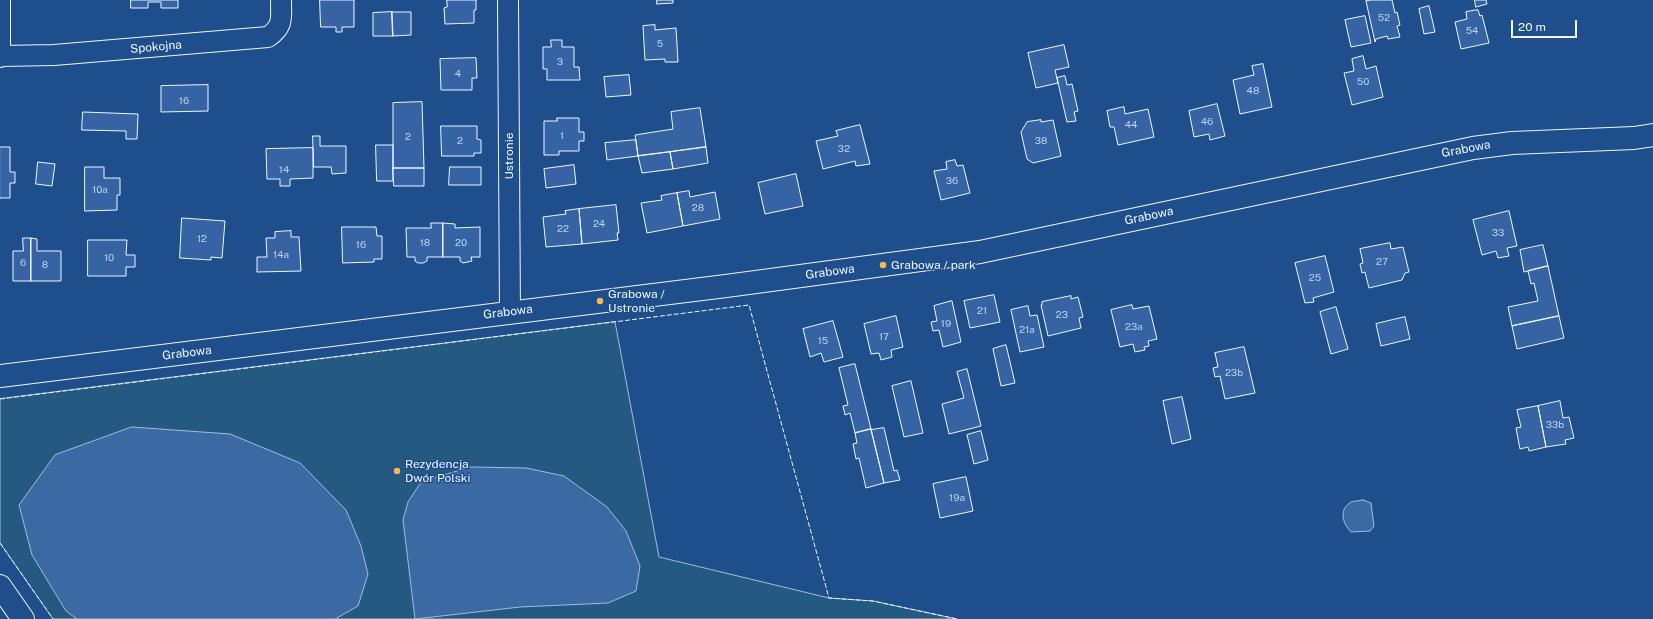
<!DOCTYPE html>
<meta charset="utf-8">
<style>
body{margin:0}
#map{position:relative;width:1653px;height:619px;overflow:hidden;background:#1f4e8c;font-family:"Public Sans",sans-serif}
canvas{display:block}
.scale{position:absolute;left:1511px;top:20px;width:66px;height:18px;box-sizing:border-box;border:2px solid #f2f6ff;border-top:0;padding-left:5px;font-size:12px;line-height:14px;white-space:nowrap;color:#f2f6ff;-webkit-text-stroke:3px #1f4e8c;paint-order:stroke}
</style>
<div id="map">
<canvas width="1653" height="619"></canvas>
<div class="scale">20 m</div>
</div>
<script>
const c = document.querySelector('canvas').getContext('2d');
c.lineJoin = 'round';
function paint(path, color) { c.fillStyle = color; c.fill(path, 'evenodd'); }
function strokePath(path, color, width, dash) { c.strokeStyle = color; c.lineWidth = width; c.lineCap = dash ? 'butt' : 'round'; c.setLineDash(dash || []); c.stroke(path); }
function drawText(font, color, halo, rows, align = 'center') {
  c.font = font + ' "Public Sans",sans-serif'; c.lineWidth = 3; c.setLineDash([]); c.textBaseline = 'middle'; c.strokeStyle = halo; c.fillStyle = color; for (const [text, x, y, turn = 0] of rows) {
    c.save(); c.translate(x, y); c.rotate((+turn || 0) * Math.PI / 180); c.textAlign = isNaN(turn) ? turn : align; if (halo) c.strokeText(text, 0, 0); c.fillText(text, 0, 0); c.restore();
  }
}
const green = new Path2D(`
 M 615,322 L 659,557 L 829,598 L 873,601 L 957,619 L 53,619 L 0,543 L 0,399 Z`);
const water = new Path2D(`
 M 132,427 L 230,434 L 300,463 L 346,510 L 361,546 L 368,574 L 358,606 L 335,619 L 77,619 L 66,611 L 32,555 L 19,505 L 55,455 Z
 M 471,467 L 526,468 L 564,476 L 607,507 L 626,531 L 640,566 L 636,591 L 608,603 L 520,607 L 415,619 L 403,520 L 408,502 L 421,482 Z
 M 1363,500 L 1371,503 L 1374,526 L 1370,531 L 1351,532 C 1343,524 1338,510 1351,502 C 1354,501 1359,501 1363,500 Z`);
const building = new Path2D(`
 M 131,0 L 178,0 L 178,8 L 161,8 L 161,2 L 148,2 L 148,8 L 131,8 Z
 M 320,0 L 354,0 L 354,27 L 342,27 L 342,32 L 336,32 L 336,27 L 321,27 Z
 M 447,0 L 476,0 L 476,10 L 474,10 L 474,23 L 445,24 L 444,8 L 447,7 Z
 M 657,0 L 673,0 L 673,3 L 657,4 Z
 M 1372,0 L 1392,0 L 1395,13 L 1397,12 L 1400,25 L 1397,26 L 1400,37 L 1388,39 L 1387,36 L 1376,39 L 1375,42 L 1366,1 Z
 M 1475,0 L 1486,0 L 1487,4 L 1476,7 Z
 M 1429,6 L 1435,32 L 1424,34 L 1419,9 Z
 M 1478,10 L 1480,16 L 1482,15 L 1489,43 L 1461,49 L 1455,22 L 1467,19 L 1466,12 Z
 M 392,12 L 411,12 L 411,35 L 393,36 Z
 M 392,12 L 393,36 L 373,36 L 373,13 Z
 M 1365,16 L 1371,43 L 1351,47 L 1345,20 Z
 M 655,25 L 655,30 L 676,28 L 678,62 L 665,62 L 665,59 L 645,60 L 643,26 Z
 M 551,40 L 562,40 L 562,47 L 574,47 L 574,67 L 579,67 L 580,80 L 547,80 L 547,69 L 543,69 L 543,47 L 551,47 Z
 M 1064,45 L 1069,67 L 1055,70 L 1058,83 L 1036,88 L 1028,53 Z
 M 1363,56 L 1366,69 L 1376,66 L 1383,97 L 1352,105 L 1344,73 L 1354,71 L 1352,59 Z
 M 476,58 L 477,78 L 472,78 L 472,90 L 441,90 L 440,59 Z
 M 1263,64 L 1272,107 L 1240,114 L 1233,80 L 1254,75 L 1252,66 Z
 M 629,75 L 631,95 L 606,97 L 604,77 Z
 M 1065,76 L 1067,85 L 1072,84 L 1078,111 L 1074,112 L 1076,121 L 1067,122 L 1057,78 Z
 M 208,85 L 208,111 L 161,112 L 161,86 Z
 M 422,102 L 424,168 L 393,168 L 393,103 Z
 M 1217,104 L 1225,136 L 1210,140 L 1209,134 L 1194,137 L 1189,111 Z
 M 1124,107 L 1125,114 L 1148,109 L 1154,137 L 1118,145 L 1114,127 L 1110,127 L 1107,111 Z
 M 700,108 L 706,147 L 638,156 L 635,135 L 673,129 L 671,112 Z
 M 83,112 L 138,114 L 137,139 L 126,139 L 126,131 L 82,130 Z
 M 557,118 L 579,118 L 579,132 L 584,132 L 584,141 L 579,141 L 579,151 L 559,151 L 559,155 L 544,155 L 544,121 L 557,121 Z
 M 1041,120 L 1041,122 L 1053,120 L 1061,156 L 1033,163 L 1027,159 L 1021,132 L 1027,122 Z
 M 860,125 L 870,164 L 856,166 L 855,161 L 823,169 L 816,141 L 838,136 L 836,131 Z
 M 441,126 L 477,126 L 477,139 L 481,140 L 481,153 L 474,153 L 474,156 L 442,156 Z
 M 313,136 L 320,136 L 320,146 L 346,146 L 346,173 L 332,174 L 331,167 L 314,167 Z
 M 636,140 L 638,156 L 607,160 L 605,143 Z
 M 376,145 L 393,145 L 393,181 L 377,181 Z
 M 0,147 L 10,147 L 10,172 L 15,172 L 15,183 L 10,183 L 10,198 L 0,198 Z
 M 706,147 L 708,163 L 673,169 L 670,152 Z
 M 313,148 L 313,178 L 290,179 L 290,186 L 280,186 L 280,179 L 267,179 L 266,149 Z
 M 670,152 L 673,169 L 642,173 L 638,156 Z
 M 955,160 L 957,166 L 963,165 L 970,193 L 941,200 L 934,171 L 947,169 L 946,162 Z
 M 38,162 L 55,164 L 52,186 L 36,184 Z
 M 574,165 L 576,184 L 546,188 L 544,169 Z
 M 85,167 L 104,167 L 104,178 L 120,178 L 120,195 L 117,195 L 117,210 L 85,211 Z
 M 450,167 L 481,167 L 481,185 L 449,185 Z
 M 393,168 L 424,168 L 424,186 L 394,186 Z
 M 796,174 L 803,206 L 765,214 L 758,183 Z
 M 689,191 L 690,197 L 715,192 L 720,219 L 683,226 L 677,193 Z
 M 677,193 L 683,226 L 647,233 L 641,203 L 662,200 L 661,196 Z
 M 616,205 L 619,233 L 617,233 L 618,240 L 582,244 L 579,209 Z
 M 579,209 L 582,244 L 546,247 L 543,217 L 566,214 L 565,211 Z
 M 1509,211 L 1517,246 L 1507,248 L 1509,256 L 1498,258 L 1496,251 L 1482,255 L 1473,220 Z
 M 182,218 L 225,221 L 222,258 L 211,257 L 211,260 L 180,258 Z
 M 431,223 L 443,223 L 443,257 L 427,257 L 427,261 L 423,263 L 418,263 L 415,261 L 415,257 L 407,257 L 406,228 L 431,228 Z
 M 443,223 L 455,224 L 455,228 L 480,227 L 480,257 L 471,257 L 472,261 L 463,263 L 460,261 L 460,257 L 443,257 Z
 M 342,227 L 376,227 L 377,236 L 382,236 L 382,259 L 374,259 L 374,262 L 343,263 Z
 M 291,231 L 291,237 L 299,237 L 301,271 L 257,272 L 257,257 L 267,257 L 266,238 L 275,238 L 275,232 Z
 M 23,238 L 31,238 L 31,281 L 13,281 L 13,251 L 23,251 Z
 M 31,238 L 37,239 L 37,251 L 61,251 L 61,281 L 31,281 Z
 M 88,240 L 127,240 L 126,255 L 135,255 L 135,267 L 126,267 L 126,276 L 88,276 Z
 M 1390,243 L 1391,249 L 1403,247 L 1409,272 L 1405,273 L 1402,280 L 1369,288 L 1365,272 L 1362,273 L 1360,264 L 1363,263 L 1360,249 Z
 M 1543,245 L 1548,266 L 1524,272 L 1520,250 Z
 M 1325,256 L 1334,292 L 1313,298 L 1314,302 L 1305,303 L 1295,263 Z
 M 1548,266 L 1559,316 L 1512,326 L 1508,307 L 1538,301 L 1534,283 L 1531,284 L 1528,271 Z
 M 994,295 L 1000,322 L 970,328 L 964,301 Z
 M 1071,296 L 1071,299 L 1078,297 L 1083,317 L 1079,318 L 1081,328 L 1048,336 L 1041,305 L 1042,305 L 1042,302 Z
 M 952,301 L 961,342 L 943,347 L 939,330 L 933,331 L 931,322 L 937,321 L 934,306 Z
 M 1132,305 L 1133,309 L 1149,306 L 1157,339 L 1148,341 L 1149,346 L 1144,347 L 1145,350 L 1135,352 L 1133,344 L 1120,347 L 1111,310 Z
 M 1028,306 L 1030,316 L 1037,315 L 1044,347 L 1020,352 L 1011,310 Z
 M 1336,307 L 1348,349 L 1331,354 L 1320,312 Z
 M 896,316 L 903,347 L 891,350 L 892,357 L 881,360 L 879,353 L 871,354 L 864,324 Z
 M 1559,316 L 1564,338 L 1517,349 L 1512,326 Z
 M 1405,317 L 1410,339 L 1381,346 L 1376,324 Z
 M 833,321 L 843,357 L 824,362 L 821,353 L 810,357 L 803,329 Z
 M 1006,345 L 1015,383 L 1001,386 L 993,349 Z
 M 1244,347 L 1255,393 L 1225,399 L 1220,376 L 1215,377 L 1213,368 L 1218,367 L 1215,353 Z
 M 855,364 L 871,429 L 855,433 L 850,413 L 845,415 L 843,406 L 848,405 L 839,368 Z
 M 967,369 L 981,426 L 949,434 L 942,404 L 964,398 L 957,372 Z
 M 911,381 L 923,433 L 904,437 L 892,386 Z
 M 1182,397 L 1191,439 L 1172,444 L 1163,401 Z
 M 1560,401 L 1563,418 L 1569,417 L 1574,438 L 1565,440 L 1566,444 L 1546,447 L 1538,406 Z
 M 1538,406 L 1546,447 L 1529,451 L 1528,447 L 1520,449 L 1516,428 L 1521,427 L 1517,410 Z
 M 884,428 L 894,471 L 897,470 L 900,480 L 884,483 L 871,430 Z
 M 871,429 L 884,483 L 866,488 L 859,458 L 856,459 L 853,444 L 857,443 L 855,433 Z
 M 981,431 L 988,460 L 974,464 L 967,435 Z
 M 966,477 L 973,511 L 940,518 L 933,484 Z`);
const minor = new Path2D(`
 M 508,0 L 510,312
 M 1,56 L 54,55 L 268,37 C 284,26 281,18 281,0
 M 0,57 L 0,0`);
const tertiary = new Path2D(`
 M 0,376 L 726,286 L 980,252 L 1473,148 L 1512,143 L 1634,138 L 1653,135`);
const secondary = new Path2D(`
 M 0,586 L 23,619`);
const fence = new Path2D(`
 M 0,399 L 749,305 L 829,598 L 873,601 L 957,619
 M 0,543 L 53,619`);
const markers = [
 [883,265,4,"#ffb74d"],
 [600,301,4,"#ffb74d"],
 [397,471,4,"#ffb74d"]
];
const numberNames = [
 ["52",1384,18],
 ["54",1472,31],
 ["5",660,44],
 ["3",560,62],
 ["4",458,74],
 ["50",1363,82],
 ["48",1253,91],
 ["16",184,101],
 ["46",1207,122],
 ["44",1131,125],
 ["1",562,136],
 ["2",408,137],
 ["2",460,141],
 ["38",1041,141],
 ["32",844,149],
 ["14",284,170],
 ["36",952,181],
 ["10a",100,190],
 ["28",698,208],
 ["24",599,224],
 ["22",563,229],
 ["33",1498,233],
 ["12",202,239],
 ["18",425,243],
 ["20",461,243],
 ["16",361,245],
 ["14a",281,255],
 ["10",109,258],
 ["27",1382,262],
 ["6",23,263],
 ["8",45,265],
 ["25",1315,278],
 ["21",982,311],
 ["23",1062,315],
 ["19",946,324],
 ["23a",1134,327],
 ["21a",1027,330],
 ["17",884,337],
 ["15",823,341],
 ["23b",1234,373],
 ["33b",1555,425],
 ["19a",957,498]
];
const streetNames = [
 ["Spokojna",156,47,-5],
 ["Grabowa",1466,149,-11],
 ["Ustronie",509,156,-90],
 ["Grabowa",1149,216,-12],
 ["Grabowa",830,272,-8],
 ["Grabowa",508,312,-7],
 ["Grabowa",187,353,-7]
];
const poiNames = [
 ["Grabowa / park",891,265],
 ["Grabowa /",608,294],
 ["Ustronie",608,308],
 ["Rezydencja",405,464],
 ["Dwór Polski",405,478]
];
paint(green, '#245a82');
strokePath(green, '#a8bbd7', 1);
paint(water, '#3b69a3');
strokePath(water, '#a8bbd7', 1);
paint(building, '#3563a3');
strokePath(building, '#f2f6ff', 1);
strokePath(minor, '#f2f6ff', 22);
strokePath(tertiary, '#f2f6ff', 24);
strokePath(secondary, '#f2f6ff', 24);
strokePath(minor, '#1f4e8c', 20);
strokePath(tertiary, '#1f4e8c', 22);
strokePath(secondary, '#1f4e8c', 22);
strokePath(fence, '#f2f6ff', 1, [5, 2]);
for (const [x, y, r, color] of markers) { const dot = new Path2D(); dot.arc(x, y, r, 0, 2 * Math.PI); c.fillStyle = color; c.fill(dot); strokePath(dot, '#1f4e8c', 1.5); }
drawText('10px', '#c3d1e8', null, numberNames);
drawText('12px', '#f2f6ff', '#1f4e8c', streetNames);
drawText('12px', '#f2f6ff', '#1f4e8c', poiNames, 'left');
</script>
